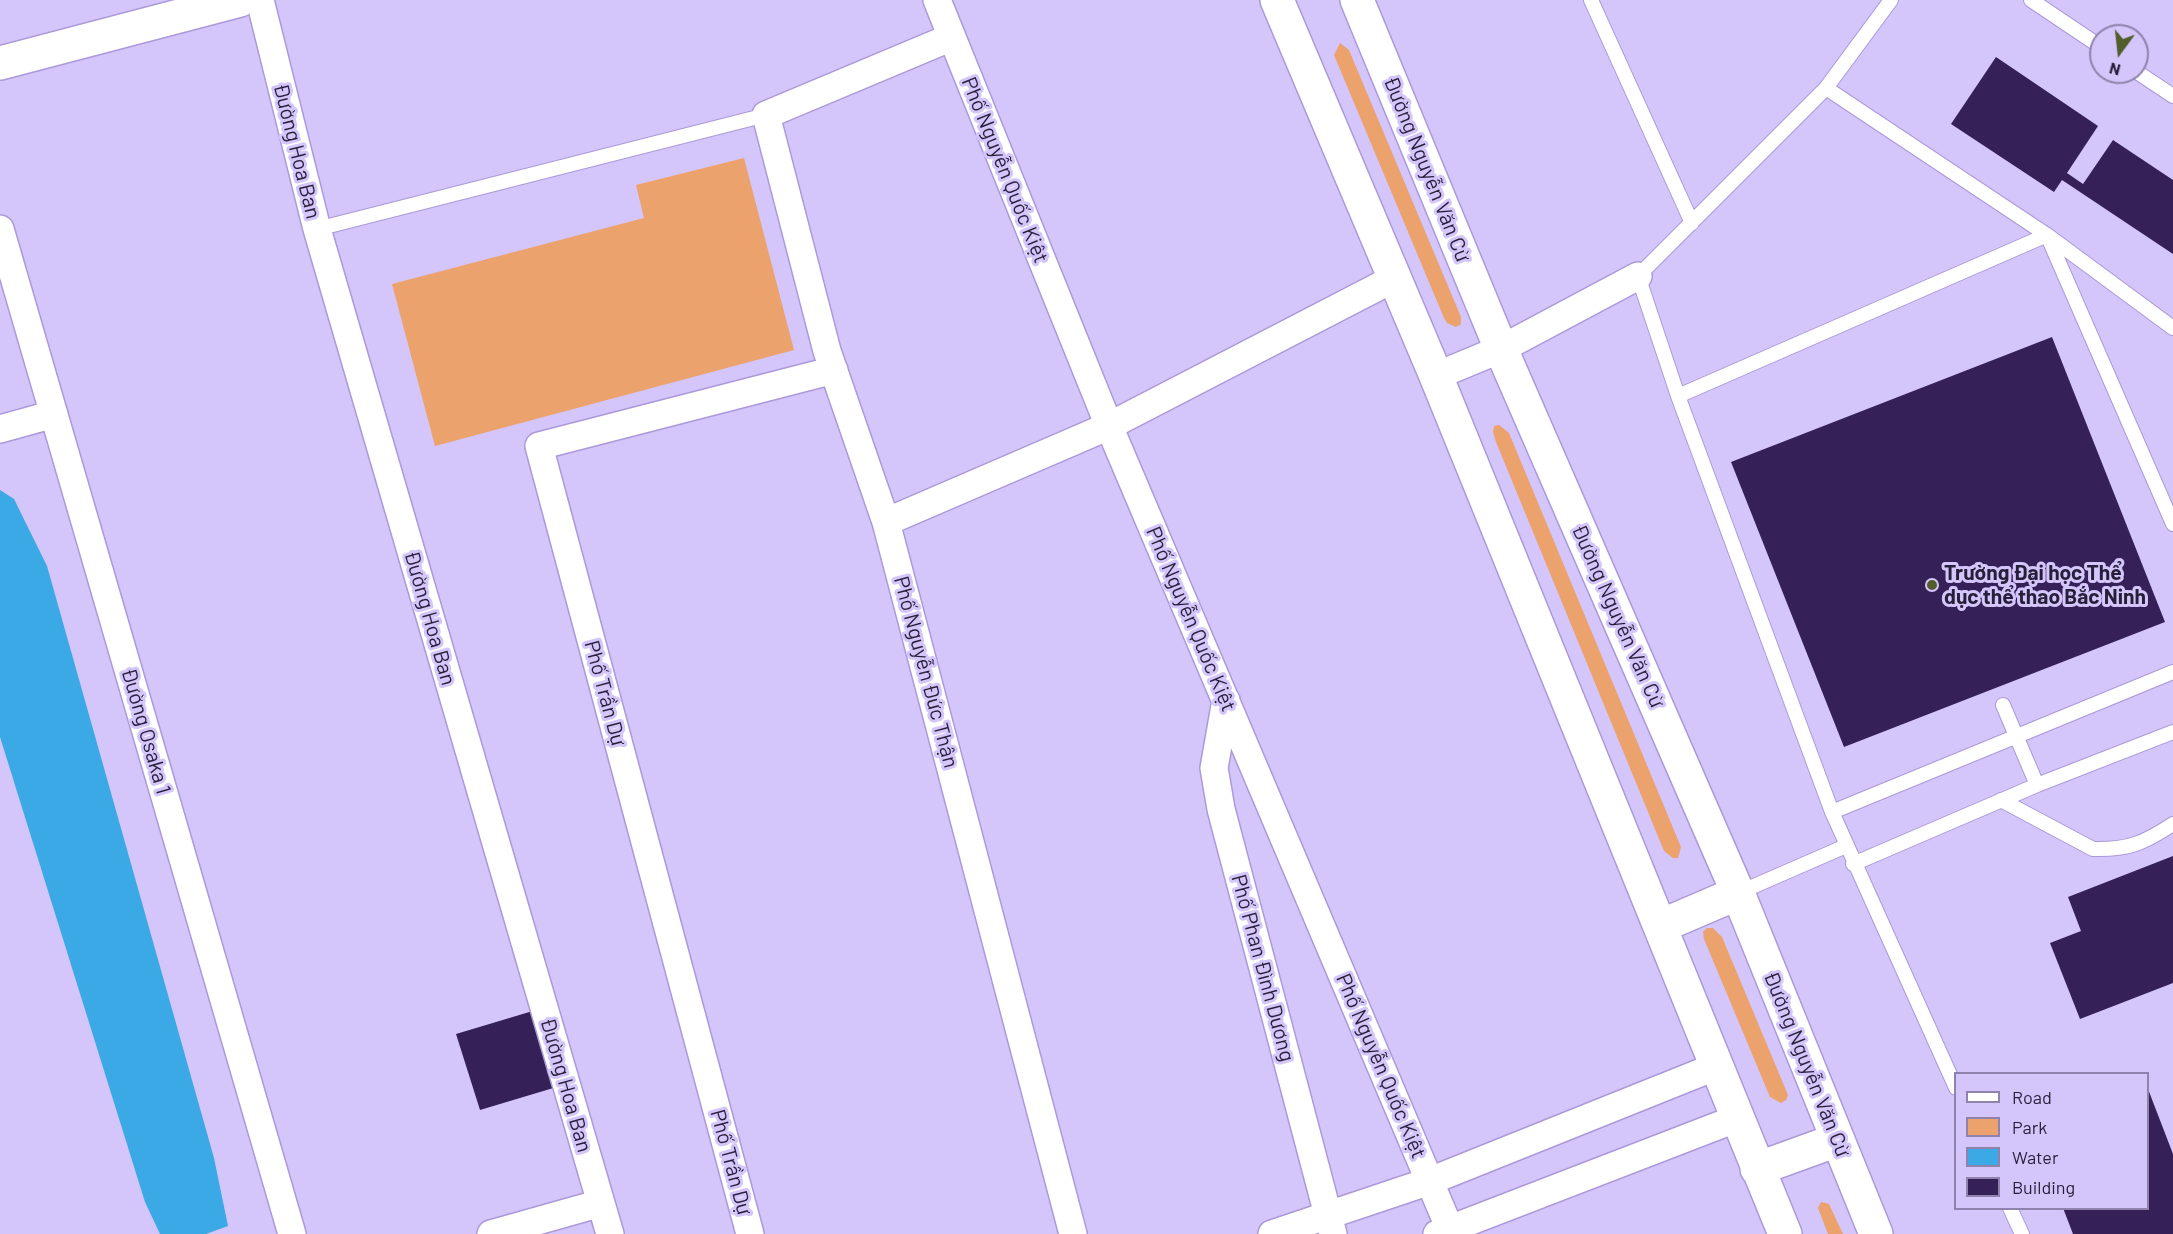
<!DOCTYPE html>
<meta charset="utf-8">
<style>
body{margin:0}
#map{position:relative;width:2173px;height:1234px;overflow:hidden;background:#d4c5fb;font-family:Barlow,sans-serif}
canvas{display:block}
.legend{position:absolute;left:1954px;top:1072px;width:195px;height:138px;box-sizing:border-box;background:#d4c5fb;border:2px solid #8f83ad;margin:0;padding:8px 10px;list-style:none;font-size:18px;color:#271f39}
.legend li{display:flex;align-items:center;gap:12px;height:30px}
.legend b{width:30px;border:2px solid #8f83ad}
.north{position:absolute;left:2089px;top:24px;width:60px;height:60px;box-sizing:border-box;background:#d4c5fb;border:2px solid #8f83ad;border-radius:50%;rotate:195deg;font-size:16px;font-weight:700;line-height:24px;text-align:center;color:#271f39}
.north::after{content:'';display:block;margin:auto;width:21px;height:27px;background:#535c2b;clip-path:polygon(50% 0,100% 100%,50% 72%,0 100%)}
</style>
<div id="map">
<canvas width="2173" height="1234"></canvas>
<ul class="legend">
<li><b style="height:8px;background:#fff"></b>Road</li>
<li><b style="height:16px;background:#eba26c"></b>Park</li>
<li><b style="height:16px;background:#3ba9e6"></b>Water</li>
<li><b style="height:16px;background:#352158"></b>Building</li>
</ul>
<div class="north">N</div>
</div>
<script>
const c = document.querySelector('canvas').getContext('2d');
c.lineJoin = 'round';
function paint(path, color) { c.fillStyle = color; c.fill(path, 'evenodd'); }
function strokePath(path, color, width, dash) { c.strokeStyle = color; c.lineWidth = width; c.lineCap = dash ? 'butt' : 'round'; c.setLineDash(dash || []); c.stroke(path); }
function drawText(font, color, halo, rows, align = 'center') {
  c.font = font + ' Barlow,sans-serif'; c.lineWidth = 6; c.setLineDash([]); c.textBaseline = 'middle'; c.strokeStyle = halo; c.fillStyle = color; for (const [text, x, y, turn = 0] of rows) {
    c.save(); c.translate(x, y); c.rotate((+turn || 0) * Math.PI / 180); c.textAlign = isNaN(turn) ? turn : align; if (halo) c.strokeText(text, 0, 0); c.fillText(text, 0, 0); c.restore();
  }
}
const green = new Path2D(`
 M 1340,43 L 1349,50 L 1461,317 L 1461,324 L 1456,327 L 1447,323 L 1444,318 L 1334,55 Z
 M 744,158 L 794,350 L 435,446 L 392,284 L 644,218 L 636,185 Z
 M 1499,425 L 1509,433 L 1681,847 L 1678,858 L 1673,858 L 1664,851 L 1496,442 L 1493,432 L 1494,426 Z
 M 1707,928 L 1713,928 L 1722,937 L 1788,1095 L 1786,1100 L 1781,1103 L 1770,1097 L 1704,939 L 1703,932 Z
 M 1821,1202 L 1829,1204 L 1843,1234 L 1828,1234 L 1818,1208 Z`);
const water = new Path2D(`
 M 0,490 L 14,499 L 47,566 L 214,1158 L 228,1226 L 206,1234 L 160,1234 L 145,1202 L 0,737 Z`);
const building = new Path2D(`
 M 1996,57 L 2098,126 L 2067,173 L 2083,184 L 2113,140 L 2173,180 L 2173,254 L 2062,180 L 2054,192 L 1951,124 Z
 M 2052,337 L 2165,622 L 1844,747 L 1731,462 Z
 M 2173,856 L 2173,983 L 2080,1019 L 2050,943 L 2081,931 L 2068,897 Z
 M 536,1010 L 560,1086 L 480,1110 L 456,1034 Z
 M 2148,1089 L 2173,1154 L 2173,1234 L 2073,1234 L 2063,1208 L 2148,1208 Z`);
const lane = new Path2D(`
 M 1591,0 L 1692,223
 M 1891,0 L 1826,88 L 1638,276 L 1678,396 L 1832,812 L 1956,1088
 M 2031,0 L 2101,47
 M 2137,72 L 2173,96
 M 1826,88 L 2047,235 L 2173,328
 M 317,229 L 766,115
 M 1678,396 L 2047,235 L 2173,524
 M 2003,705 L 2037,785
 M 2001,800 L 2093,849 C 2129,850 2144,843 2173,824
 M 1832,812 L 2173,672
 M 1853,864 L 2037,785 L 2173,732
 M 1738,893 L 1846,846
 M 2010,1208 L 2022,1234`);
const street = new Path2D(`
 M 260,0 L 317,229 L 610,1234
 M 937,0 L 1109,426 L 1452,1234
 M 952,37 L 766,115 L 827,351 L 886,522 L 1073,1234
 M 0,229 L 292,1234
 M 1436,376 L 1501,349 L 1638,276
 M 0,429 L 54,414
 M 886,522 L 1109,426 L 1393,279
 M 1226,700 L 1214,768 L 1221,809 L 1333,1234
 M 491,1234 L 601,1203
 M 750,1234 L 539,446 L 834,370
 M 1272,1234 L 1430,1181 L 1717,1066
 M 1437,1234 L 1738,1118`);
const secondary = new Path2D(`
 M 0,63 L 240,0`);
const primary = new Path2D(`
 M 1277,0 L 1436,376 L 1785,1234
 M 1357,0 L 1501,349 L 1738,893 L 1876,1234
 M 1661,926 L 1738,893
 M 1757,1169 L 1837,1140`);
const markers = [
 [1932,585,6,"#535c2b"]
];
const streetNames = [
 ["Đường Hoa Ban",297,151,76],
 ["Đường Nguyễn Văn Cừ",1427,169,68],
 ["Phố Nguyễn Quốc Kiệt",1005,170,68],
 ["Đường Nguyễn Văn Cừ",1618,616,66],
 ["Đường Hoa Ban",430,618,74],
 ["Phố Nguyễn Quốc Kiệt",1191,619,67],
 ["Phố Nguyễn Đức Thận",926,672,75],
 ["Phố Trần Dự",605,693,75],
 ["Đường Osaka 1",146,731,74],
 ["Phố Phan Đình Dương",1263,968,75],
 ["Đường Nguyễn Văn Cừ",1807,1064,68],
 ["Phố Nguyễn Quốc Kiệt",1381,1066,67],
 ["Đường Hoa Ban",566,1085,74],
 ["Phố Trần Dự",731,1162,75]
];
const poiNames = [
 ["Trường Đại học Thể",1944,573],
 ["dục thể thao Bắc Ninh",1944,597]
];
paint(green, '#eba26c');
paint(water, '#3ba9e6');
paint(building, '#352158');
strokePath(lane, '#ac99da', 16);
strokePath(street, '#ac99da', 30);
strokePath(secondary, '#ac99da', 36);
strokePath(primary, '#ac99da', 36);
strokePath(lane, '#fff', 14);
strokePath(street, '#fff', 27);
strokePath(secondary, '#fff', 33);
strokePath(primary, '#fff', 33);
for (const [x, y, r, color] of markers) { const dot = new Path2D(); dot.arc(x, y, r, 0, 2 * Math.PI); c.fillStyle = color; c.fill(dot); strokePath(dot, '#d4c5fb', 2); }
drawText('21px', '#271f39', '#d4c5fb', streetNames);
drawText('bold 21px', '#271f39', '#d4c5fb', poiNames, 'left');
</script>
